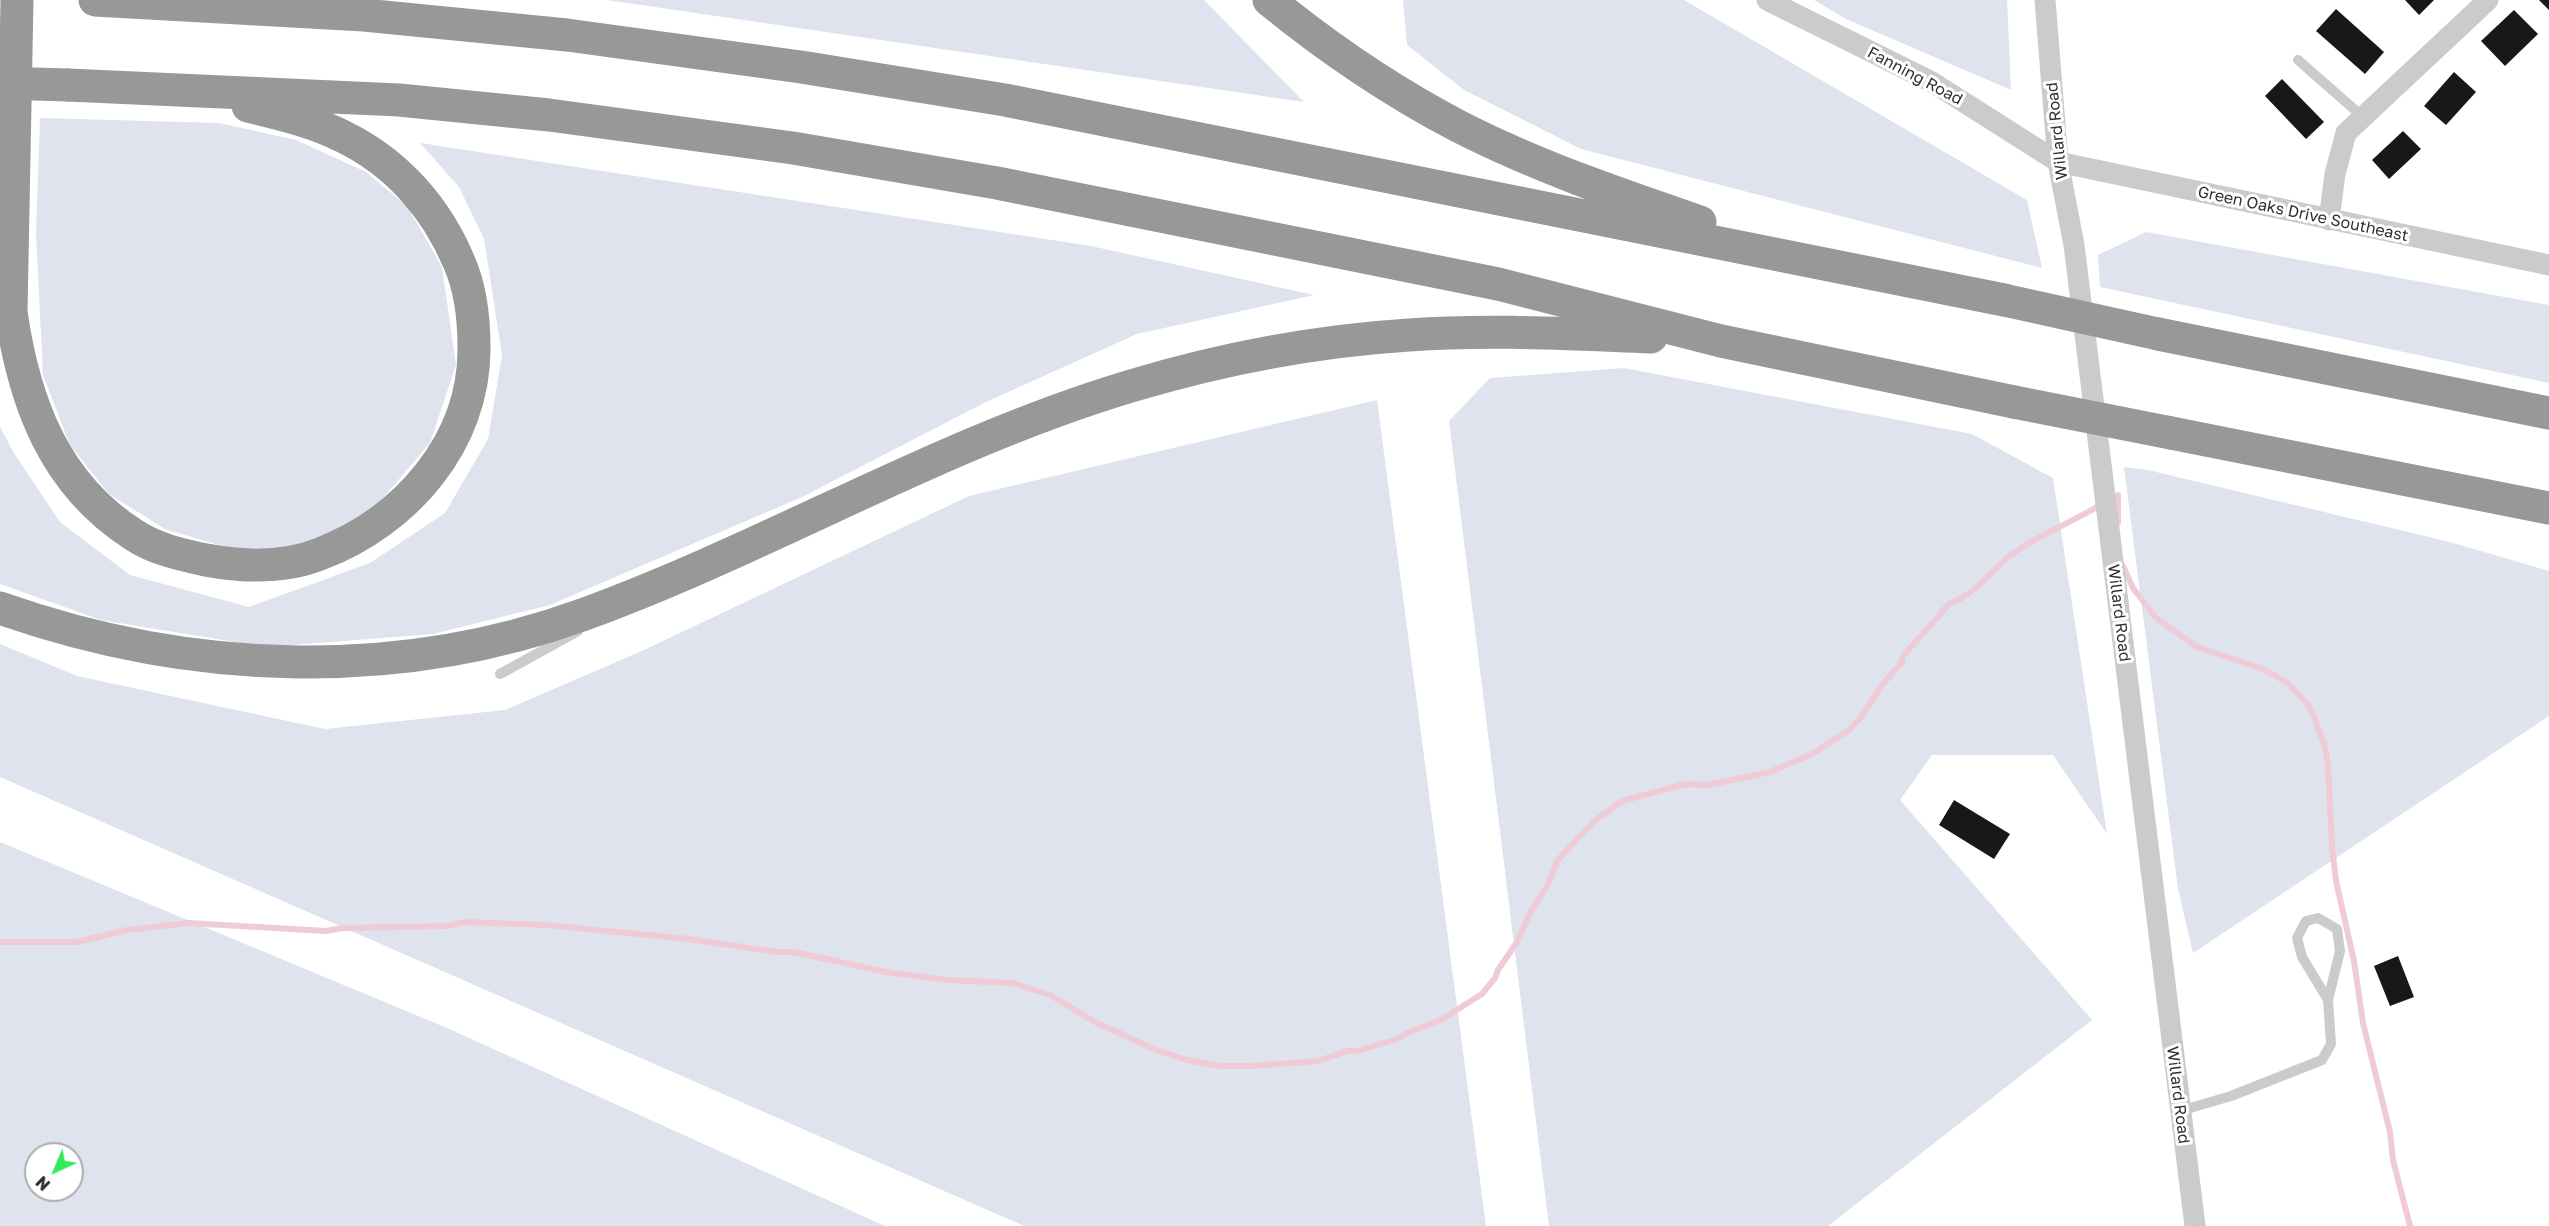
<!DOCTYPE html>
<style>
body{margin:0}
#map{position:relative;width:2549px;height:1226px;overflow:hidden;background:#fff;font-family:"Golos Text",sans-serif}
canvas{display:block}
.north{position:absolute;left:24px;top:1142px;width:60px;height:60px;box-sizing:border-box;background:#fff;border:2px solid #adadad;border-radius:50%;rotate:224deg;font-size:16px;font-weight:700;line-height:24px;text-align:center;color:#313131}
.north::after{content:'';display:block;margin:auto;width:21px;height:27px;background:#31ea5c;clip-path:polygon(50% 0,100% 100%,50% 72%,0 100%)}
</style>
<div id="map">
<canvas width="2549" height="1226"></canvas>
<div class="north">N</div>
</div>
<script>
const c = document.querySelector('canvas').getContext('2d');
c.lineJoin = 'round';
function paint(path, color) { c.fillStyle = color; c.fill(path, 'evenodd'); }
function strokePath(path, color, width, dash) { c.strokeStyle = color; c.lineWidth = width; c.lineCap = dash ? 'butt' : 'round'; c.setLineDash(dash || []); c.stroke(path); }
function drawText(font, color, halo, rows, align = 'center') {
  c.font = font + ' "Golos Text",sans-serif'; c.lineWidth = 6; c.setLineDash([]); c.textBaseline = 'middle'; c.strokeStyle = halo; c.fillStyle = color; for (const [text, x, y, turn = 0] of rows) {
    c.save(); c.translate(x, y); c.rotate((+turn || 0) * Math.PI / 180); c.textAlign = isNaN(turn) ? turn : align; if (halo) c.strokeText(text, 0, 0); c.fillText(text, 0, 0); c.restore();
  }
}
const green = new Path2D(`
 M 607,0 L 1204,0 L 1304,102 Z
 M 1403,0 L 1684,0 L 2027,200 L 2042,268 L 1581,149 L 1464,90 L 1407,45 Z
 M 1814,0 L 2007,0 L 2011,90 L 1846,19 Z
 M 40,118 L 219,123 L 296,140 L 366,172 L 407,206 L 442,267 L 456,365 L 430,443 L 372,511 L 308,545 L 242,552 L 165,529 L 109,494 L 70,445 L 43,375 L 36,234 Z
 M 420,143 L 1091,246 L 1314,295 L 1137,334 L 986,402 L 802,497 L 550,605 L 433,634 L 266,647 L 101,620 L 0,584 L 0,427 L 14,453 L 60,522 L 130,575 L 249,607 L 370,563 L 445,513 L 488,439 L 502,355 L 484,239 L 459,187 Z
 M 2146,232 L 2549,305 L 2549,383 L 2100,287 L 2098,255 Z
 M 1624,368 L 1972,434 L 2053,478 L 2107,834 L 2053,755 L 1932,755 L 1900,800 L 2092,1020 L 1828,1226 L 1549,1226 L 1449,421 L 1490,378 Z
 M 1377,400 L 1486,1226 L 1024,1226 L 0,777 L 0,644 L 77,676 L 325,729 L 505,710 L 644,650 L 969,496 Z
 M 2124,467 L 2148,470 L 2450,542 L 2549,571 L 2549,716 L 2193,953 L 2178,889 Z
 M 0,842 L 447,1028 L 885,1226 L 0,1226 ZM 36,1154 L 72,1154 L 72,1190 L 36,1190 Z`);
const stream = new Path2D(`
 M 2118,495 L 2118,523
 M 2123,566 L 2133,588 L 2156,618 L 2197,647 L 2263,669 L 2288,683 L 2307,704 L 2313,714 L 2325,747 L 2328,765 L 2332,847 L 2336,881 L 2354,961 L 2363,1023 L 2390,1132 L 2393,1160 L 2410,1226
 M 0,942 L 77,942 L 127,930 L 188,923 L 326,931 L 343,928 L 448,926 L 464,922 L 546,925 L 689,939 L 776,952 L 794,952 L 886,972 L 947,980 L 1012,983 L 1050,995 L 1093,1021 L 1156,1050 L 1187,1060 L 1221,1066 L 1252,1066 L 1318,1061 L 1347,1051 L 1357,1051 L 1397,1039 L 1409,1032 L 1439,1021 L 1482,994 L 1495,978 L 1498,970 L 1517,942 L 1530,913 L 1549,883 L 1557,861 L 1593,822 L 1622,801 L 1685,784 L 1707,785 L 1770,772 L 1812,754 L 1849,730 L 1862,716 L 1882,685 L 1902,662 L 1903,656 L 1950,603 C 1975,595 1992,570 2012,554 C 2040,534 2073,522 2102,504`);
const building = new Path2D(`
 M 2405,0 L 2434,0 L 2419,15 Z
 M 2539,0 L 2549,0 L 2549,10 Z
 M 2336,9 L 2384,52 L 2365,74 L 2316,31 Z
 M 2514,10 L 2538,34 L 2505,66 L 2481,41 Z
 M 2454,72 L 2476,92 L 2446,125 L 2424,106 Z
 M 2282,79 L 2324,122 L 2306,139 L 2265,96 Z
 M 2403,131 L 2421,149 L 2389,179 L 2372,160 Z
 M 1954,800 L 2010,834 L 1994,859 L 1939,825 Z
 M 2398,956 L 2414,997 L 2390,1006 L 2374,966 Z`);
const lane = new Path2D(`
 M 2298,60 L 2363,117
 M 500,674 L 578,631
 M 2180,1111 L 2231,1096 L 2322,1060 L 2331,1044 L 2328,1000 L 2302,957 L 2297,938 L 2306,921 L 2318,918 L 2337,929 L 2340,951 L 2328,1000`);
const street = new Path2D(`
 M 1767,0 L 1932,82 L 2058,162 L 2549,265
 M 2045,0 L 2058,162 L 2074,245 L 2195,1226
 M 2329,220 L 2335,174 L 2346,133 L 2488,0`);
const highway = new Path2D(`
 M 17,0 L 11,312 C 24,402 54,484 134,535 C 155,549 182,555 206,560 C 243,567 285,568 320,554 C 406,521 475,442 474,347 C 474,317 471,289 459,262 C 436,207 396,162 342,136 C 313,121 279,114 248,106
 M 95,0 L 364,15 L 567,35 L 801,67 L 1005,100 L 2004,300
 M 1269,0 C 1328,48 1391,91 1458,126 C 1536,166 1618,194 1700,222
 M 68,85 L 399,100 L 549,115 L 793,148 L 997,183 L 1498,284 L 1721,341 L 2014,402
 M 2158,334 L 2549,413
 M 2171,433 L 2549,508
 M 0,608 C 187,674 394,683 582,615 C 769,547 940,443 1131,386 C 1221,359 1315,341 1409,335 C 1490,329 1571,334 1651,337`);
const highwayBridge = new Path2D(`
 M 0,83 L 68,85
 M 2004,300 L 2158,334
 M 2014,402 L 2171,433`);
const streetNames = [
 ["Fanning Road",1915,76,28],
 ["Willard Road",2057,131,-96],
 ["Green Oaks Drive Southeast",2303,214,12],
 ["Willard Road",2119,613,83],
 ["Willard Road",2178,1095,83]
];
paint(green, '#dfe3ee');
strokePath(stream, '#eecbd6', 6);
paint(building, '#181818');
strokePath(lane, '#cbcbcb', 10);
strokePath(street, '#cbcbcb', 21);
strokePath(highway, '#989898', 33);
strokePath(highwayBridge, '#989898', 33);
drawText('16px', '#313131', '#fff', streetNames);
</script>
